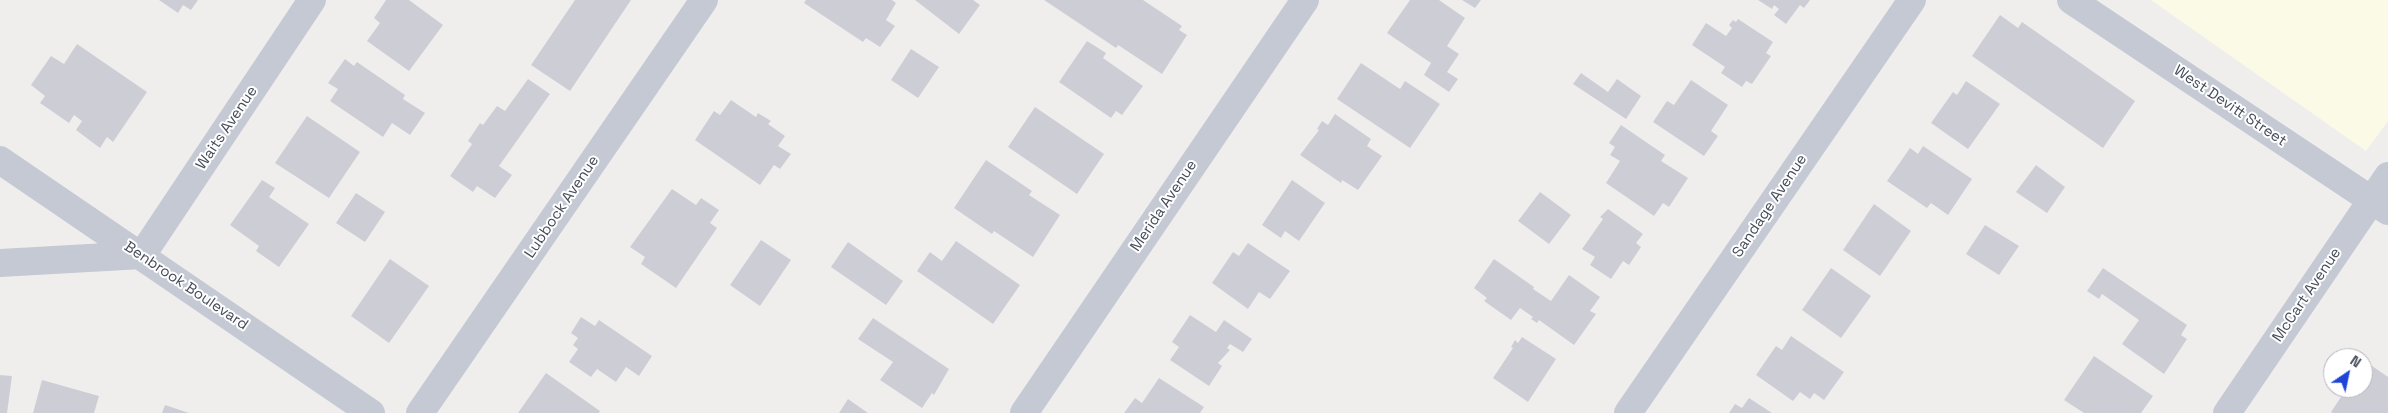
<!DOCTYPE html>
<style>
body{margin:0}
#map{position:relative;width:2388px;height:413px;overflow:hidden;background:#f0eeed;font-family:"Space Grotesk",sans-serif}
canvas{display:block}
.north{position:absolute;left:2323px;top:348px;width:50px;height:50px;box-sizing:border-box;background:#fff;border:1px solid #b5b7bd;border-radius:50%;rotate:34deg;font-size:14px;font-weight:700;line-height:20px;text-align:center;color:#464c5a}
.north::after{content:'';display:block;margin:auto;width:18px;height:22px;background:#1d45d9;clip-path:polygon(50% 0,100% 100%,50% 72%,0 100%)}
</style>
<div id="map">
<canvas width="2388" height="413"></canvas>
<div class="north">N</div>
</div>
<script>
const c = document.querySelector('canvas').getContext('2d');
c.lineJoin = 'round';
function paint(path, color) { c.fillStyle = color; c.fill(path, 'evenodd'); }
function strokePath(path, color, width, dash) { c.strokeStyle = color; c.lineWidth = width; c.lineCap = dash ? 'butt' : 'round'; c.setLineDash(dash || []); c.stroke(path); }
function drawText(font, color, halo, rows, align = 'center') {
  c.font = font + ' "Space Grotesk",sans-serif'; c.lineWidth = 4; c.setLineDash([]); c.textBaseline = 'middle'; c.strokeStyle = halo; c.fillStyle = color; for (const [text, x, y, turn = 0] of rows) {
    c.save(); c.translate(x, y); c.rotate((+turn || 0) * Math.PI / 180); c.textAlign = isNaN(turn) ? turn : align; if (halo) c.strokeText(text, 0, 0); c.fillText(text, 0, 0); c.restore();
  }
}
const commercial = new Path2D(`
 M 2151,0 L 2388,0 L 2388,121 L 2366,151 Z`);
const building = new Path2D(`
 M 159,0 L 198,0 L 191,10 L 183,5 L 178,13 Z
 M 386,0 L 409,0 L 443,25 L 409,71 L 367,41 L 380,23 L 374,18 Z
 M 575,0 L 631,0 L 570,91 L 531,65 Z
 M 806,0 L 892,0 L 896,3 L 886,20 L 895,26 L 880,47 L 866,38 L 863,42 L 804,3 Z
 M 915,0 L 973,0 L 980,5 L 959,34 Z
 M 1044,0 L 1143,0 L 1182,26 L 1179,30 L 1187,35 L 1162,74 L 1118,45 L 1116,48 Z
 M 1410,0 L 1439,0 L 1465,18 L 1447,46 L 1459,54 L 1447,72 L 1458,79 L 1449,92 L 1424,75 L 1431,63 L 1387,33 Z
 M 1462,0 L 1481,0 L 1475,8 Z
 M 1758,0 L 1810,0 L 1804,8 L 1800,5 L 1786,24 L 1774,15 L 1779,9 L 1774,5 L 1772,9 Z
 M 2000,15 L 2018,28 L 2022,22 L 2135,101 L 2103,148 L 1972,56 Z
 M 1738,19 L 1773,42 L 1766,53 L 1771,56 L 1752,84 L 1746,81 L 1742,87 L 1721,73 L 1725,67 L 1692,45 L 1706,23 L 1726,36 L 1732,28 L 1729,25 L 1733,20 L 1736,22 Z
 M 1087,41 L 1106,53 L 1103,58 L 1143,86 L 1122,115 L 1116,111 L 1111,118 L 1059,82 Z
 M 77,44 L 147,92 L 113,142 L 107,137 L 100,148 L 76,130 L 82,121 L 74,115 L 69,123 L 40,103 L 45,96 L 31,85 L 51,56 L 64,64 Z
 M 911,49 L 939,67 L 918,98 L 891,80 Z
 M 345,59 L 354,66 L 357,62 L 405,95 L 403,99 L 425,113 L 410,135 L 392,123 L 383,137 L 330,101 L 338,89 L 328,83 Z
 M 1361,63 L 1400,89 L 1405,81 L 1440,104 L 1410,148 L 1337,99 Z
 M 1581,73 L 1608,92 L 1617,79 L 1641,96 L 1626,119 L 1573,84 Z
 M 528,79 L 550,94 L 499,166 L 512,175 L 495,198 L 477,186 L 473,192 L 450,176 L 472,144 L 468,141 L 480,123 L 483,125 L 497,106 L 505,111 Z
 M 1691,80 L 1728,105 L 1711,131 L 1718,136 L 1704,156 L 1653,122 L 1667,101 L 1674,105 Z
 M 1966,81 L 2000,104 L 1968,149 L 1931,123 L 1953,92 L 1957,95 Z
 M 731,100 L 756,117 L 758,113 L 771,121 L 768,124 L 785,136 L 778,146 L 791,154 L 780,169 L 774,165 L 760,185 L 695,140 L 714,111 L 720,115 Z
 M 1035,107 L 1104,154 L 1077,194 L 1008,147 Z
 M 1335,114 L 1371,139 L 1367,146 L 1382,156 L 1358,190 L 1342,180 L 1341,183 L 1300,155 L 1319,130 L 1317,129 L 1322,121 L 1328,125 Z
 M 307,116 L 360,152 L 329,198 L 275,163 Z
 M 1621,125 L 1665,155 L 1661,161 L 1688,178 L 1669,207 L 1663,203 L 1654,216 L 1606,183 L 1620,161 L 1610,155 L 1615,147 L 1609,143 Z
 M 1923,146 L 1972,179 L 1948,215 L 1931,203 L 1927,208 L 1887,181 L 1910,148 L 1918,154 Z
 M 986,160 L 1032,191 L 1029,195 L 1060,215 L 1033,257 L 994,231 L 992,234 L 954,208 Z
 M 2036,165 L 2065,187 L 2047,213 L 2016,192 Z
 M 262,180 L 275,188 L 269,197 L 309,224 L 279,267 L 256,251 L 259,246 L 230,225 Z
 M 1292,180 L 1325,203 L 1299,241 L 1285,231 L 1281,238 L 1262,225 Z
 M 672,189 L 696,205 L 701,198 L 719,210 L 710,223 L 717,228 L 676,288 L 641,264 L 645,257 L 630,247 Z
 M 1540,192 L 1571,215 L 1549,244 L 1518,221 Z
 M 356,193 L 385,212 L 365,242 L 336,223 Z
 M 1874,204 L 1911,231 L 1880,276 L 1843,250 Z
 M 1608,209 L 1643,234 L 1636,243 L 1641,247 L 1629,265 L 1623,261 L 1611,279 L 1590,265 L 1595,257 L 1582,249 L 1603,219 L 1600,217 Z
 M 1985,225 L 2019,246 L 1999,275 L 1966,254 Z
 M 761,240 L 791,260 L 760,306 L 730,285 Z
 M 956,241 L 1020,285 L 993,324 L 917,271 L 930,252 L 942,261 Z
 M 848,242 L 903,281 L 886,305 L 831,267 Z
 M 1248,243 L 1290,271 L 1270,299 L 1259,292 L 1248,309 L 1212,283 L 1233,252 L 1239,256 Z
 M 390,259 L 429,286 L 389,343 L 351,316 Z
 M 1494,259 L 1534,287 L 1533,289 L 1551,301 L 1569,275 L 1600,297 L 1590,311 L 1596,314 L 1574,345 L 1539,320 L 1537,323 L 1531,319 L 1533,317 L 1520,308 L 1511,320 L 1484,301 L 1487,298 L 1474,288 Z
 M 1831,268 L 1871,296 L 1841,338 L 1802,310 Z
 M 2103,268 L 2187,325 L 2181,335 L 2187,339 L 2164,374 L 2122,344 L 2139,320 L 2102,294 L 2099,299 L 2087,291 Z
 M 1190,315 L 1216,332 L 1224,320 L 1252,339 L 1243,352 L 1230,344 L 1227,348 L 1230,350 L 1218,363 L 1222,366 L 1209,386 L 1170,360 L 1179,347 L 1172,342 Z
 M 581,317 L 595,326 L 599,320 L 652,356 L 639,376 L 626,367 L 616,382 L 597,369 L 591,377 L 569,362 L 578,349 L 573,345 L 578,338 L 571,333 Z
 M 873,318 L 949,369 L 934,395 L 932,393 L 922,408 L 880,380 L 893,362 L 858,339 Z
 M 1791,336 L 1844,372 L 1824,400 L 1814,393 L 1810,399 L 1800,392 L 1793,401 L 1756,375 L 1776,346 L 1782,350 Z
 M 1522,337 L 1556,359 L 1528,402 L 1493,378 L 1513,348 L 1511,347 L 1515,340 L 1518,343 Z
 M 2094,356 L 2153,396 L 2141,413 L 2084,413 L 2064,400 Z
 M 2365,361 L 2388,377 L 2388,413 L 2333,413 L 2331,412 L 2347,388 L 2363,388 Z
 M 546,373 L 600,411 L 599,413 L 518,413 Z
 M 0,375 L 12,376 L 7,413 L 0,413 Z
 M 1159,378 L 1204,407 L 1200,413 L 1124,413 L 1135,398 L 1142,403 Z
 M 42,380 L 99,396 L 94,413 L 33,413 Z
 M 1749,398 L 1772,413 L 1729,413 L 1735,404 L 1742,408 Z
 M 848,399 L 868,413 L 839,413 Z
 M 165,405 L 189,413 L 162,413 Z`);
const minor = new Path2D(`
 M 2071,0 L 2388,211
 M 0,160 L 371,413
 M 0,263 L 142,255 L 312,0
 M 420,413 L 704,0
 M 1024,413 L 1305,0
 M 1628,413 L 1912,0
 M 2227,413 L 2388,176`);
const streetNames = [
 ["West Devitt Street",2230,106,34],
 ["Waits Avenue",227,128,-56],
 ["Merida Avenue",1164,206,-56],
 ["Sandage Avenue",1770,206,-56],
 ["Lubbock Avenue",562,207,-56],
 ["Benbrook Boulevard",186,286,34],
 ["McCart Avenue",2307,295,-56]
];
paint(commercial, '#fbfae6');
paint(building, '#cdced5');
strokePath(minor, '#c4c9d4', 28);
drawText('15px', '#464c5a', '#fff', streetNames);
</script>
